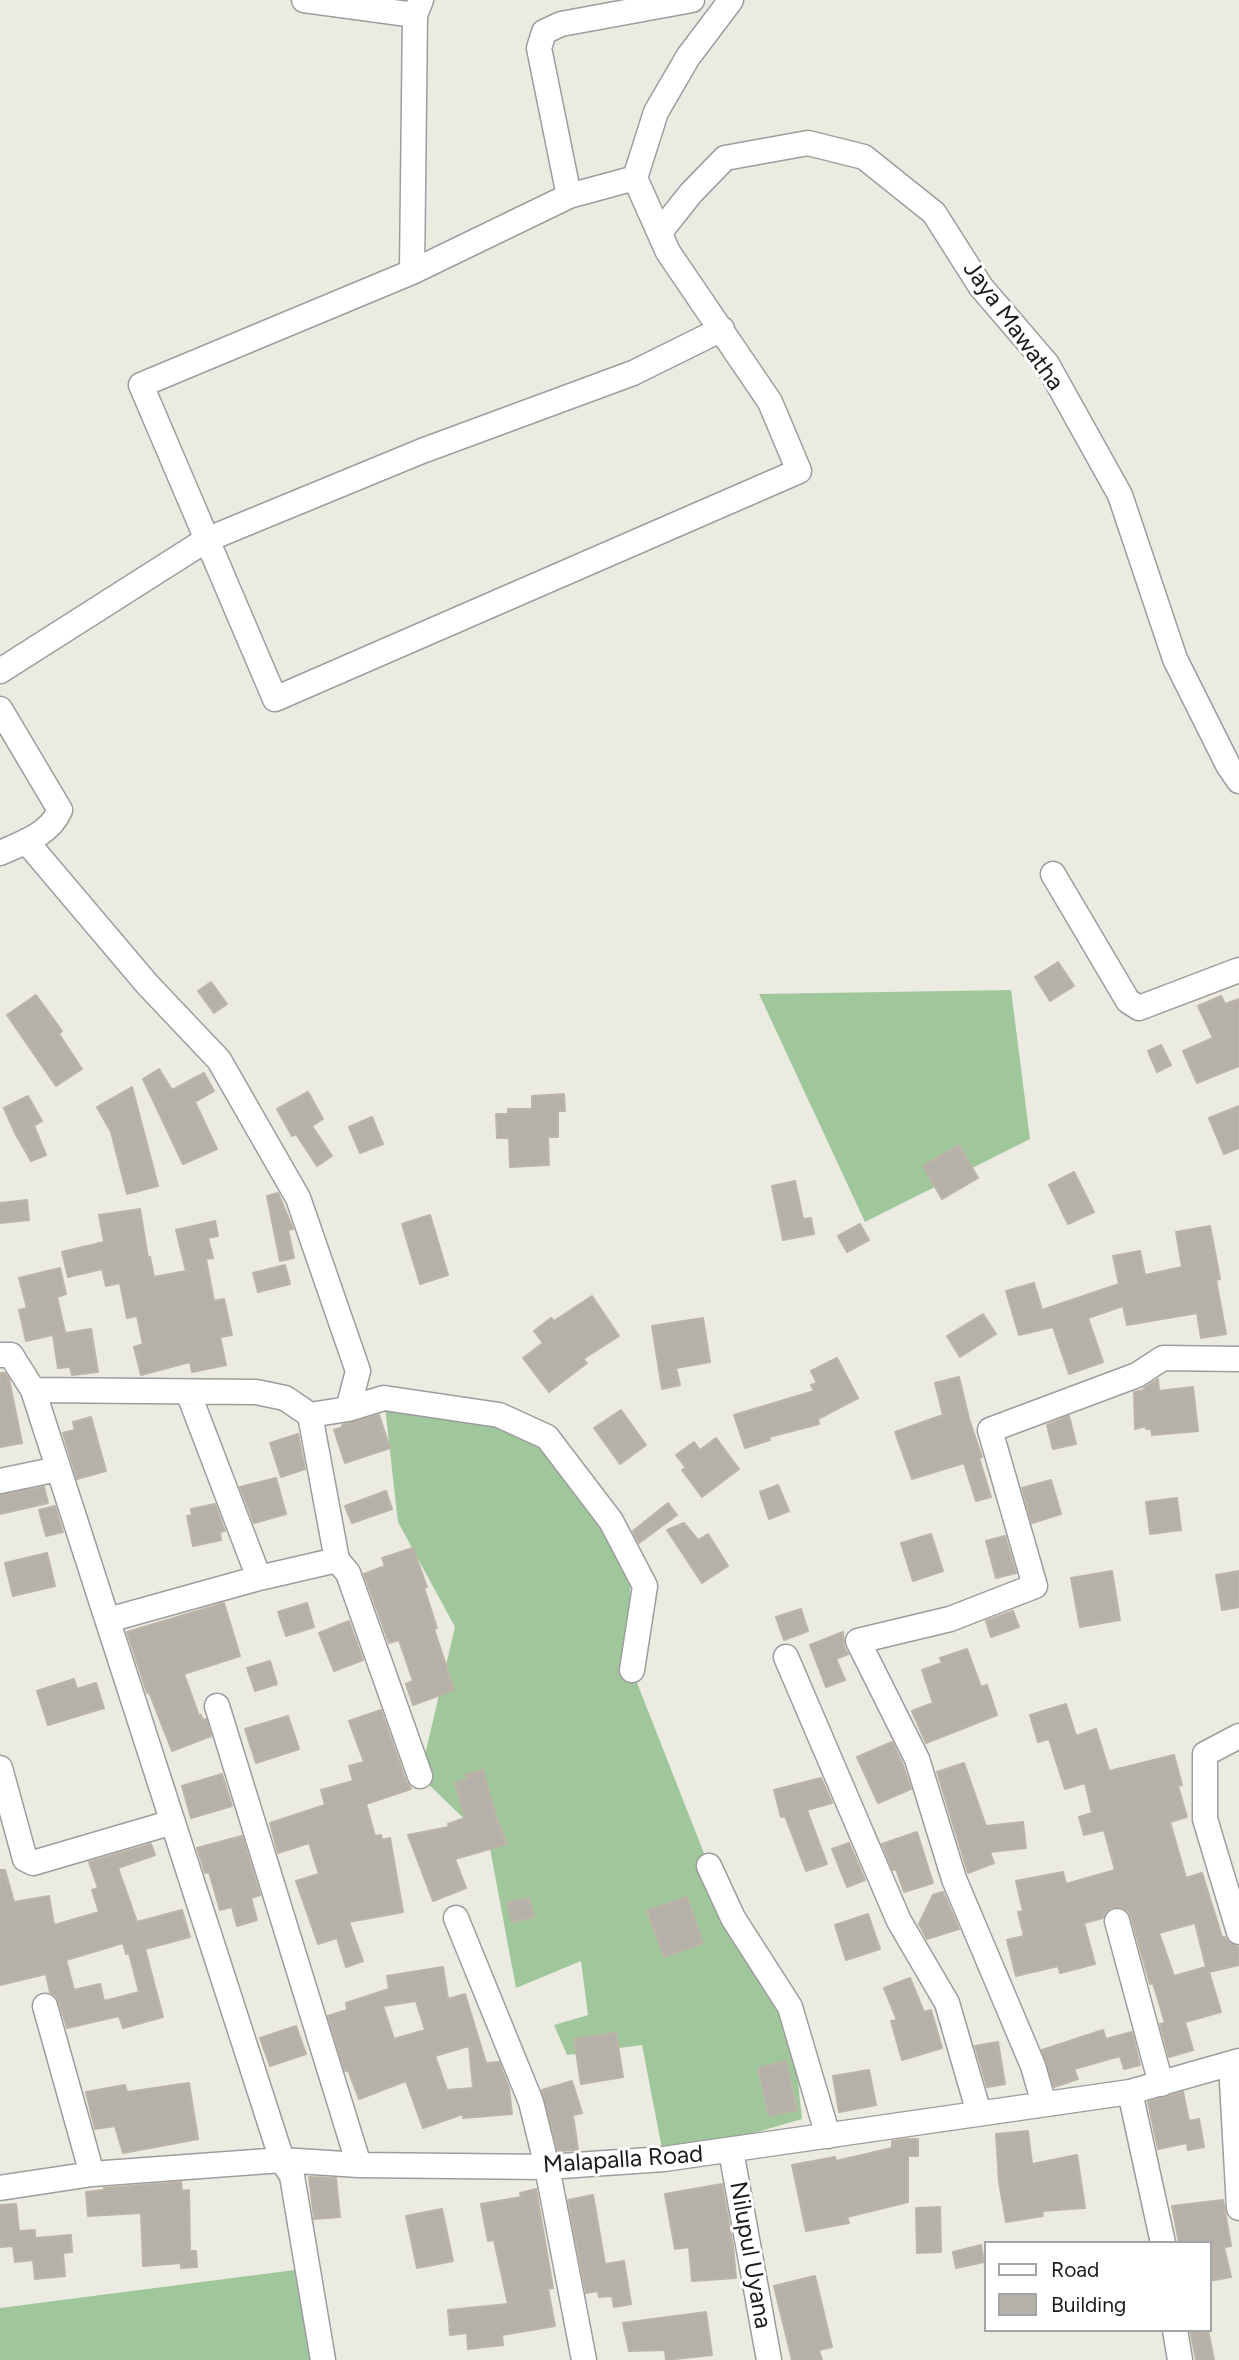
<!DOCTYPE html>
<style>
body{margin:0}
#map{position:relative;width:1239px;height:2360px;overflow:hidden;background:#ecebe2;font-family:Figtree,sans-serif}
canvas{display:block}
.legend{position:absolute;left:984px;top:2241px;width:228px;height:91px;box-sizing:border-box;background:#fff;border:2px solid #a4a4a4;margin:0;padding:9px 12px;list-style:none;font-size:21px;color:#1c1c1c}
.legend li{display:flex;align-items:center;gap:14px;height:35px}
.legend b{width:35px;border:2px solid #a4a4a4}
</style>
<div id="map">
<canvas width="1239" height="2360"></canvas>
<ul class="legend">
<li><b style="height:9px;background:#fff"></b>Road</li>
<li><b style="height:19px;background:#b5b0a9"></b>Building</li>
</ul>
</div>
<script>
const c = document.querySelector('canvas').getContext('2d');
c.lineJoin = 'round';
function paint(path, color) { c.fillStyle = color; c.fill(path, 'evenodd'); }
function strokePath(path, color, width, dash) { c.strokeStyle = color; c.lineWidth = width; c.lineCap = dash ? 'butt' : 'round'; c.setLineDash(dash || []); c.stroke(path); }
function drawText(font, color, halo, rows, align = 'center') {
  c.font = font + ' Figtree,sans-serif'; c.lineWidth = 6; c.setLineDash([]); c.textBaseline = 'middle'; c.strokeStyle = halo; c.fillStyle = color; for (const [text, x, y, turn = 0] of rows) {
    c.save(); c.translate(x, y); c.rotate((+turn || 0) * Math.PI / 180); c.textAlign = isNaN(turn) ? turn : align; if (halo) c.strokeText(text, 0, 0); c.fillText(text, 0, 0); c.restore();
  }
}
const forest = new Path2D(`
 M 1011,990 L 1030,1139 L 865,1222 L 759,994 Z
 M 384,1398 L 547,1437 L 629,1556 L 632,1670 L 709,1866 L 790,2007 L 802,2119 L 664,2159 L 642,2045 L 567,2055 L 554,2025 L 588,2015 L 581,1961 L 516,1988 L 489,1843 L 420,1776 L 455,1627 L 398,1522 Z
 M 318,2267 L 332,2360 L 0,2360 L 0,2308 Z`);
const building = new Path2D(`
 M 1058,962 L 1074,986 L 1050,1001 L 1035,977 Z
 M 211,982 L 227,1004 L 214,1013 L 198,991 Z
 M 36,995 L 62,1031 L 59,1034 L 82,1069 L 56,1086 L 7,1015 Z
 M 1221,996 L 1225,1004 L 1239,999 L 1239,1066 L 1197,1083 L 1183,1051 L 1213,1038 L 1198,1006 Z
 M 1161,1045 L 1171,1065 L 1157,1072 L 1148,1051 Z
 M 159,1069 L 172,1090 L 204,1073 L 214,1091 L 195,1102 L 217,1149 L 183,1164 L 143,1079 Z
 M 132,1087 L 158,1186 L 127,1194 L 111,1132 L 97,1107 Z
 M 308,1092 L 323,1119 L 312,1126 L 332,1156 L 317,1166 L 296,1134 L 292,1136 L 277,1109 Z
 M 564,1094 L 565,1111 L 558,1111 L 558,1137 L 548,1137 L 549,1165 L 510,1167 L 509,1138 L 497,1138 L 496,1114 L 508,1114 L 508,1109 L 532,1109 L 532,1096 Z
 M 28,1096 L 42,1121 L 34,1126 L 46,1155 L 31,1161 L 15,1133 L 4,1108 Z
 M 1239,1106 L 1239,1148 L 1224,1154 L 1209,1118 Z
 M 372,1117 L 383,1144 L 360,1153 L 349,1127 Z
 M 959,1145 L 978,1178 L 942,1199 L 923,1166 Z
 M 1074,1172 L 1094,1212 L 1068,1224 L 1049,1185 Z
 M 795,1181 L 803,1219 L 811,1218 L 814,1234 L 783,1240 L 772,1186 Z
 M 278,1193 L 293,1229 L 288,1230 L 294,1258 L 280,1261 L 267,1196 Z
 M 27,1200 L 29,1220 L 0,1223 L 0,1203 Z
 M 140,1209 L 148,1258 L 150,1257 L 154,1277 L 186,1271 L 176,1230 L 215,1221 L 218,1236 L 208,1238 L 213,1258 L 206,1259 L 214,1301 L 224,1299 L 232,1335 L 220,1337 L 226,1365 L 192,1372 L 190,1362 L 141,1375 L 134,1347 L 143,1344 L 137,1316 L 127,1318 L 120,1283 L 106,1286 L 102,1269 L 68,1277 L 62,1252 L 104,1242 L 99,1215 Z
 M 430,1215 L 448,1275 L 420,1284 L 402,1224 Z
 M 860,1224 L 869,1240 L 847,1252 L 838,1236 Z
 M 1210,1226 L 1220,1279 L 1216,1280 L 1226,1334 L 1201,1338 L 1197,1313 L 1127,1325 L 1123,1306 L 1088,1318 L 1103,1362 L 1069,1374 L 1053,1327 L 1019,1335 L 1006,1291 L 1034,1283 L 1042,1310 L 1119,1284 L 1113,1256 L 1140,1251 L 1145,1275 L 1182,1267 L 1176,1232 Z
 M 285,1265 L 290,1284 L 258,1292 L 253,1273 Z
 M 60,1268 L 66,1294 L 57,1297 L 65,1332 L 26,1341 L 19,1310 L 27,1308 L 19,1278 Z
 M 592,1296 L 619,1336 L 583,1359 L 587,1363 L 549,1392 L 523,1358 L 543,1343 L 534,1331 L 551,1318 L 554,1321 Z
 M 983,1314 L 996,1334 L 960,1357 L 947,1336 Z
 M 703,1318 L 710,1362 L 676,1368 L 680,1385 L 662,1389 L 652,1326 Z
 M 91,1329 L 98,1372 L 72,1375 L 70,1367 L 58,1368 L 53,1335 Z
 M 837,1358 L 858,1398 L 818,1419 L 819,1424 L 769,1437 L 770,1440 L 745,1448 L 734,1415 L 814,1391 L 811,1385 L 817,1383 L 811,1371 Z
 M 0,1373 L 5,1373 L 9,1379 L 22,1443 L 0,1447 Z
 M 959,1377 L 969,1419 L 982,1457 L 979,1458 L 991,1497 L 976,1501 L 964,1463 L 912,1479 L 895,1432 L 943,1415 L 935,1383 Z
 M 1158,1379 L 1159,1391 L 1193,1387 L 1198,1431 L 1152,1435 L 1151,1429 L 1146,1429 L 1146,1426 L 1135,1429 L 1134,1392 L 1144,1390 L 1144,1388 Z
 M 621,1410 L 646,1445 L 620,1464 L 594,1428 Z
 M 379,1415 L 390,1448 L 345,1463 L 334,1430 L 343,1427 L 342,1425 Z
 M 1069,1416 L 1076,1444 L 1053,1449 L 1047,1425 Z
 M 91,1417 L 106,1471 L 77,1479 L 63,1433 L 75,1430 L 73,1422 Z
 M 298,1434 L 305,1469 L 281,1477 L 270,1443 Z
 M 716,1438 L 739,1469 L 702,1497 L 682,1470 L 686,1468 L 676,1455 L 694,1442 L 700,1450 Z
 M 276,1478 L 286,1514 L 254,1523 L 240,1487 Z
 M 1051,1480 L 1061,1514 L 1032,1523 L 1022,1488 Z
 M 778,1485 L 789,1511 L 769,1519 L 760,1492 Z
 M 44,1487 L 48,1503 L 0,1514 L 0,1495 Z
 M 386,1491 L 392,1509 L 352,1523 L 345,1506 Z
 M 1177,1498 L 1181,1530 L 1150,1534 L 1146,1502 Z
 M 668,1503 L 677,1515 L 639,1543 L 633,1531 Z
 M 215,1504 L 225,1531 L 220,1532 L 221,1540 L 193,1546 L 187,1516 L 192,1515 L 191,1509 Z
 M 55,1506 L 63,1532 L 46,1536 L 39,1510 Z
 M 684,1523 L 698,1540 L 708,1534 L 728,1566 L 702,1583 L 667,1530 Z
 M 931,1534 L 943,1571 L 913,1581 L 901,1543 Z
 M 1005,1536 L 1016,1573 L 996,1578 L 986,1541 Z
 M 413,1548 L 427,1587 L 424,1588 L 437,1628 L 434,1629 L 454,1690 L 413,1705 L 406,1684 L 413,1681 L 399,1640 L 389,1643 L 364,1574 L 385,1566 L 382,1558 Z
 M 47,1553 L 55,1586 L 13,1596 L 5,1563 Z
 M 1112,1571 L 1120,1620 L 1080,1627 L 1071,1578 Z
 M 1239,1571 L 1239,1607 L 1222,1610 L 1216,1575 Z
 M 224,1603 L 240,1656 L 184,1674 L 199,1716 L 201,1715 L 203,1720 L 206,1719 L 211,1736 L 172,1751 L 149,1692 L 147,1693 L 127,1632 Z
 M 307,1603 L 314,1627 L 286,1636 L 278,1612 Z
 M 801,1609 L 808,1631 L 784,1640 L 776,1617 Z
 M 1013,1611 L 1019,1627 L 991,1637 L 986,1621 Z
 M 349,1621 L 363,1660 L 334,1671 L 319,1633 Z
 M 843,1632 L 844,1647 L 848,1654 L 836,1659 L 845,1680 L 826,1687 L 810,1645 Z
 M 967,1649 L 981,1687 L 987,1685 L 997,1715 L 926,1743 L 912,1711 L 933,1703 L 922,1670 L 942,1663 L 940,1658 Z
 M 270,1661 L 277,1684 L 255,1691 L 247,1668 Z
 M 74,1679 L 77,1689 L 96,1683 L 104,1708 L 48,1725 L 37,1691 Z
 M 1066,1704 L 1076,1736 L 1096,1729 L 1109,1771 L 1174,1755 L 1182,1785 L 1178,1786 L 1187,1817 L 1170,1822 L 1186,1878 L 1202,1873 L 1222,1937 L 1225,1937 L 1229,1943 L 1238,1947 L 1239,1952 L 1239,1965 L 1209,1972 L 1221,2012 L 1185,2022 L 1193,2050 L 1169,2057 L 1160,2024 L 1165,2023 L 1153,1983 L 1150,1984 L 1131,1917 L 1128,1911 L 1121,1907 L 1112,1907 L 1106,1911 L 1103,1918 L 1084,1923 L 1095,1964 L 1060,1973 L 1058,1966 L 1016,1976 L 1007,1940 L 1024,1936 L 1018,1912 L 1023,1911 L 1016,1881 L 1063,1872 L 1066,1884 L 1115,1870 L 1104,1830 L 1084,1835 L 1079,1817 L 1092,1813 L 1085,1783 L 1065,1789 L 1049,1739 L 1038,1742 L 1030,1715 ZM 1195,1923 L 1206,1967 L 1174,1976 L 1159,1933 Z
 M 381,1710 L 406,1781 L 411,1789 L 366,1804 L 375,1836 L 381,1835 L 382,1840 L 390,1838 L 403,1912 L 349,1922 L 363,1961 L 346,1967 L 337,1938 L 318,1944 L 296,1881 L 319,1874 L 309,1843 L 278,1853 L 270,1823 L 325,1805 L 321,1790 L 353,1781 L 349,1766 L 364,1762 L 349,1721 Z
 M 288,1716 L 299,1749 L 256,1763 L 245,1729 Z
 M 892,1742 L 903,1765 L 911,1789 L 878,1803 L 857,1757 Z
 M 964,1763 L 986,1826 L 1023,1822 L 1026,1848 L 990,1852 L 994,1863 L 968,1873 L 937,1772 Z
 M 483,1770 L 495,1813 L 494,1812 L 507,1844 L 455,1859 L 466,1888 L 433,1901 L 408,1835 L 449,1827 L 448,1824 L 465,1818 L 455,1783 L 468,1779 L 465,1775 Z
 M 222,1774 L 232,1806 L 191,1818 L 182,1786 Z
 M 821,1778 L 832,1803 L 807,1810 L 827,1864 L 806,1871 L 785,1816 L 781,1817 L 774,1790 Z
 M 917,1832 L 933,1883 L 904,1892 L 896,1869 L 893,1870 L 882,1844 Z
 M 242,1836 L 260,1895 L 251,1898 L 257,1920 L 237,1926 L 232,1907 L 220,1910 L 209,1872 L 205,1873 L 197,1848 Z
 M 849,1843 L 865,1880 L 847,1887 L 832,1849 Z
 M 151,1844 L 155,1855 L 118,1868 L 137,1922 L 182,1910 L 190,1937 L 145,1949 L 163,2017 L 123,2028 L 119,2016 L 67,2028 L 59,2002 L 56,1996 L 50,1992 L 46,1974 L 0,1985 L 0,1870 L 5,1870 L 14,1902 L 49,1896 L 54,1925 L 99,1912 L 92,1890 L 98,1888 L 89,1862 ZM 123,1943 L 126,1954 L 129,1953 L 139,1992 L 104,2001 L 100,1984 L 74,1990 L 66,1960 Z
 M 943,1892 L 959,1929 L 927,1939 L 919,1924 L 933,1895 Z
 M 687,1897 L 703,1943 L 664,1957 L 647,1911 Z
 M 529,1898 L 534,1917 L 512,1922 L 507,1903 Z
 M 868,1914 L 880,1949 L 846,1960 L 835,1925 Z
 M 443,1967 L 448,1999 L 465,1994 L 486,2063 L 499,2062 L 509,2088 L 512,2114 L 463,2118 L 463,2114 L 423,2128 L 406,2081 L 359,2099 L 348,2070 L 345,2071 L 328,2016 L 347,2010 L 346,2003 L 389,1989 L 387,1976 ZM 416,2001 L 425,2030 L 394,2039 L 383,2006 ZM 469,2046 L 473,2088 L 447,2090 L 435,2056 Z
 M 910,1978 L 924,2012 L 931,2010 L 942,2048 L 902,2060 L 891,2021 L 897,2020 L 884,1988 Z
 M 296,2026 L 306,2054 L 270,2066 L 260,2038 Z
 M 1103,2030 L 1106,2039 L 1132,2032 L 1140,2065 L 1124,2069 L 1120,2056 L 1074,2069 L 1078,2079 L 1054,2087 L 1042,2050 Z
 M 616,2033 L 623,2077 L 581,2084 L 574,2039 Z
 M 998,2042 L 1005,2084 L 987,2087 L 975,2046 Z
 M 786,2061 L 797,2110 L 769,2116 L 758,2068 Z
 M 869,2070 L 876,2105 L 839,2112 L 833,2076 Z
 M 572,2081 L 582,2113 L 573,2115 L 578,2150 L 558,2151 L 542,2090 Z
 M 189,2083 L 198,2139 L 123,2153 L 115,2126 L 95,2129 L 86,2092 L 125,2085 L 127,2092 Z
 M 1183,2092 L 1189,2121 L 1199,2119 L 1204,2147 L 1188,2150 L 1187,2143 L 1158,2149 L 1148,2102 Z
 M 1028,2131 L 1032,2164 L 1077,2155 L 1085,2208 L 1042,2211 L 1043,2216 L 1006,2222 L 999,2182 L 996,2134 Z
 M 906,2139 L 918,2139 L 918,2156 L 908,2156 L 908,2202 L 847,2217 L 849,2223 L 806,2231 L 792,2165 L 835,2157 L 836,2161 L 892,2148 L 892,2141 Z
 M 309,2177 L 336,2178 L 340,2217 L 314,2219 Z
 M 181,2182 L 182,2191 L 189,2190 L 190,2251 L 196,2251 L 197,2267 L 181,2268 L 181,2263 L 143,2266 L 141,2213 L 88,2216 L 86,2192 L 104,2190 L 104,2188 Z
 M 722,2184 L 733,2246 L 736,2278 L 692,2281 L 689,2247 L 675,2249 L 665,2194 Z
 M 536,2189 L 553,2288 L 548,2289 L 555,2326 L 502,2335 L 503,2345 L 468,2349 L 467,2333 L 450,2335 L 448,2310 L 508,2304 L 494,2240 L 488,2241 L 481,2204 L 521,2197 L 520,2193 Z
 M 593,2195 L 605,2264 L 624,2261 L 631,2304 L 614,2307 L 612,2296 L 599,2297 L 598,2291 L 586,2293 L 568,2200 Z
 M 1223,2200 L 1231,2246 L 1224,2247 L 1231,2277 L 1209,2281 L 1209,2243 L 1179,2243 L 1172,2206 Z
 M 16,2204 L 19,2231 L 35,2230 L 35,2238 L 71,2235 L 72,2252 L 63,2253 L 65,2276 L 35,2279 L 33,2260 L 15,2262 L 13,2246 L 0,2247 L 0,2205 Z
 M 940,2207 L 941,2252 L 917,2253 L 916,2208 Z
 M 442,2209 L 453,2261 L 417,2268 L 406,2216 Z
 M 981,2245 L 984,2262 L 956,2268 L 953,2252 Z
 M 815,2276 L 832,2347 L 819,2350 L 822,2360 L 792,2360 L 774,2286 Z
 M 706,2312 L 712,2355 L 666,2360 L 665,2350 L 629,2351 L 623,2323 Z
 M 1190,2330 L 1208,2330 L 1214,2360 L 1196,2360 Z`);
const minor = new Path2D(`
 M 304,0 L 415,15 L 421,0
 M 635,178 L 569,196 L 412,272 L 141,385 L 275,699 L 799,471 L 770,402 L 668,252 L 635,178 L 656,112 L 688,57 L 731,0
 M 569,196 L 539,48 L 544,32 L 561,24 L 692,0
 M 660,232 L 691,193 L 725,158 L 808,143 L 864,157 L 934,213 L 981,287 L 1047,364 L 1120,495 L 1175,659 L 1228,765 L 1239,781
 M 412,272 L 415,15
 M 0,671 L 206,540 L 422,451 L 633,373 L 722,329
 M 0,709 L 60,810 C 50,834 23,843 0,853
 M 26,841 L 147,984 L 219,1060 L 298,1198 L 358,1371 L 348,1409
 M 1053,874 L 1128,1001 L 1139,1008 L 1239,970
 M 0,1355 L 11,1355 L 33,1390 L 282,2160 L 292,2176 L 323,2360
 M 33,1390 L 256,1392 L 285,1398 L 310,1415 L 337,1560
 M 188,1392 L 259,1578
 M 310,1415 L 348,1409 L 384,1398 L 499,1415 L 547,1437 L 611,1521 L 645,1586 L 632,1670
 M 0,1481 L 58,1469
 M 108,1620 L 259,1578 L 337,1560 L 348,1573 L 420,1776
 M 786,1657 L 899,1921 L 947,2003 L 979,2113
 M 217,1706 L 359,2165
 M 1239,1736 L 1205,1754 L 1205,1819 L 1239,1932
 M 0,1768 L 25,1859 L 33,1863 L 173,1822
 M 709,1866 L 733,1918 L 790,2007 L 828,2136
 M 456,1918 L 531,2102 L 547,2167 L 584,2360
 M 1117,1921 L 1161,2084
 M 45,2006 L 92,2174
 M 1231,2064 L 1239,2208
 M 1130,2092 L 1163,2243
 M 1044,2104 L 1033,2066 L 954,1879 L 917,1759 L 858,1641 L 950,1619 L 1035,1586 L 990,1430 L 1137,1375 L 1163,1358 L 1239,1359
 M 731,2151 L 769,2360
 M 0,2188 L 92,2174 L 282,2160 L 359,2165 L 547,2167 L 664,2159 L 1130,2092 L 1239,2061
 M 1175,2330 L 1180,2360`);
const streetNames = [
 ["Jaya Mawatha",1013,326,54],
 ["Malapalla Road",623,2160,-4],
 ["Nilupul Uyana",750,2255,80]
];
paint(forest, '#a0c79b');
paint(building, '#b5b0a9');
strokePath(building, '#bcb4a7', 2);
strokePath(minor, '#9d9d9d', 27);
strokePath(minor, '#fff', 24);
drawText('24px', '#1c1c1c', '#fff', streetNames);
</script>
